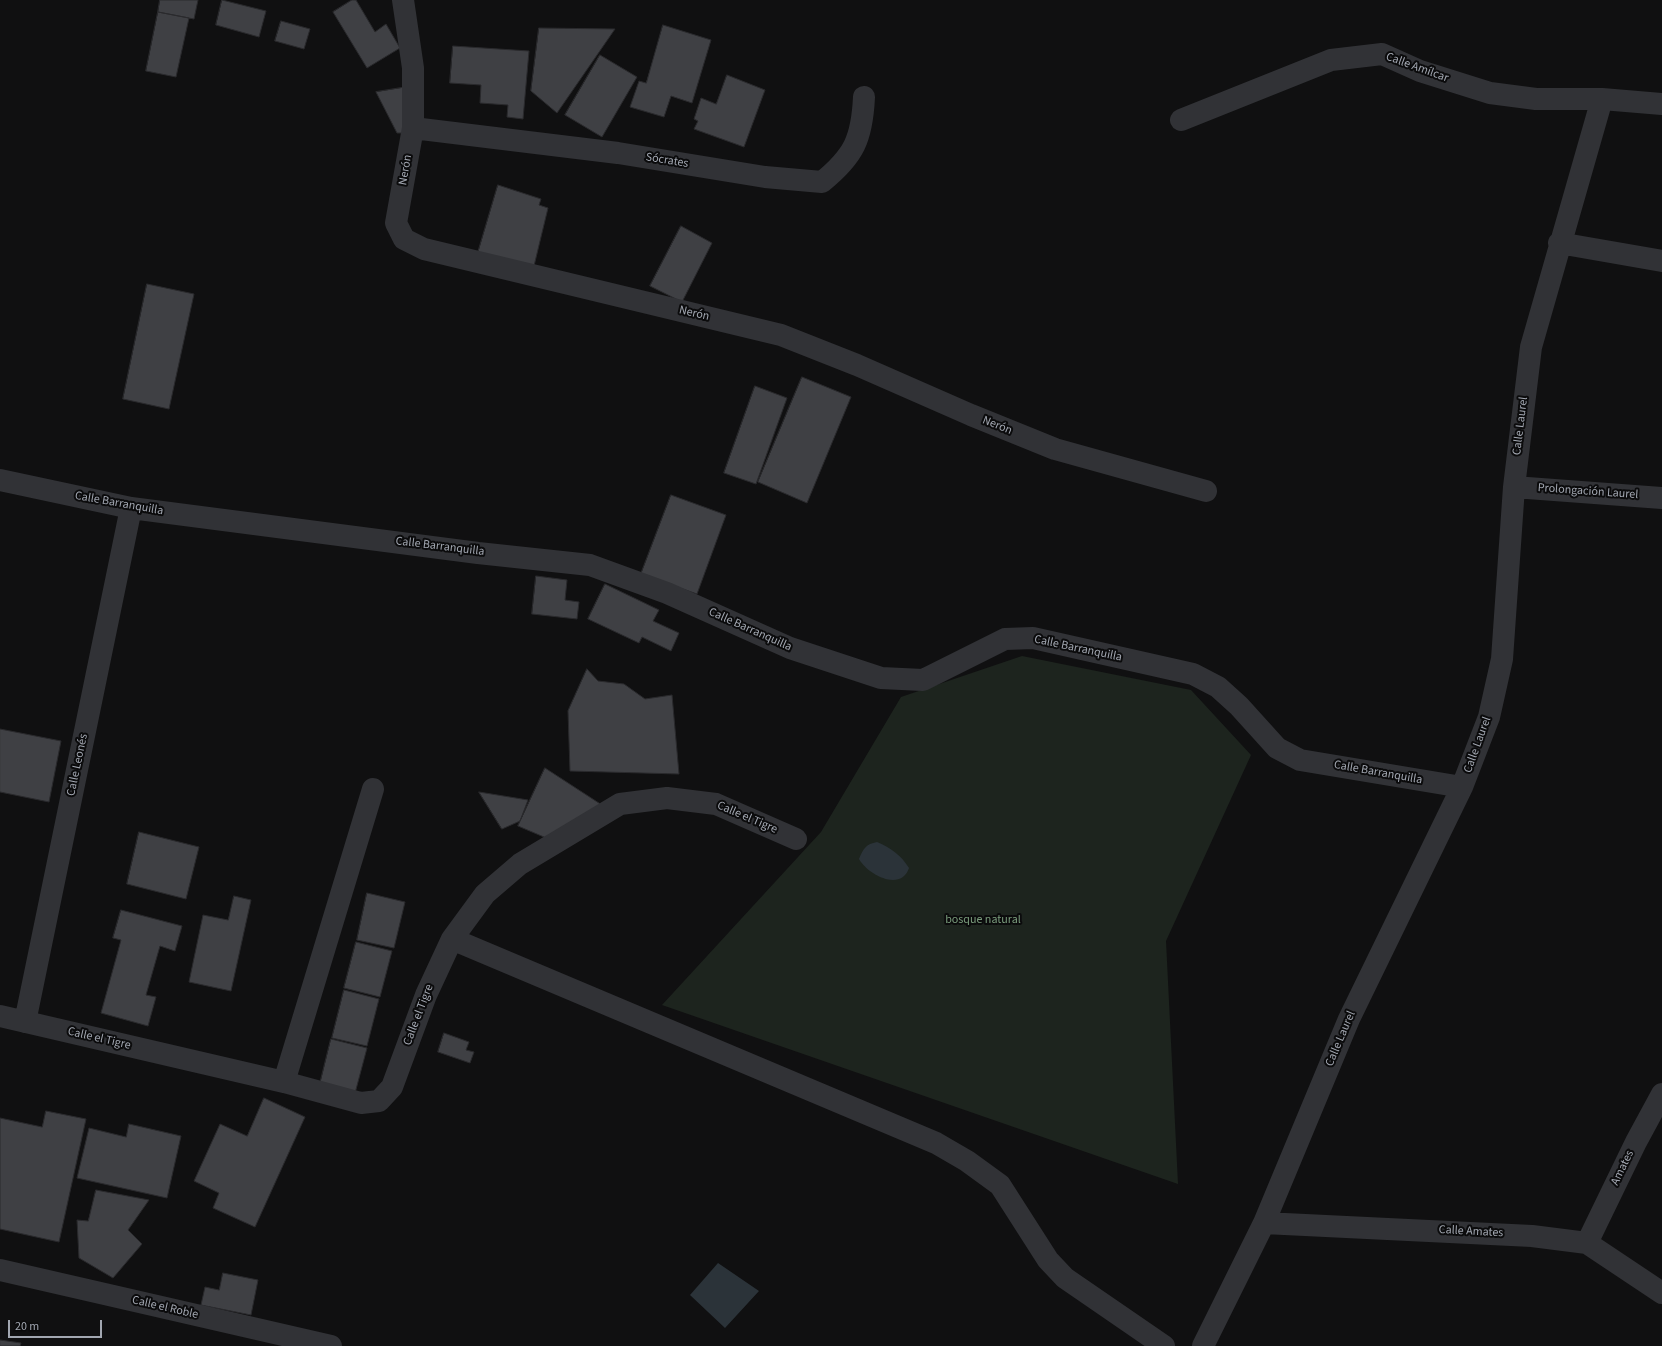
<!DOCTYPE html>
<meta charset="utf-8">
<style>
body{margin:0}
#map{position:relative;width:1662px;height:1346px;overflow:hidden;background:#101011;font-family:"Source Sans 3",sans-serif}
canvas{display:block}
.scale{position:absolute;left:8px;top:1320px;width:94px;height:18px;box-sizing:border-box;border:2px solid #a2a7b1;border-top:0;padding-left:5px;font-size:12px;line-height:14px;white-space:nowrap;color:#a2a7b1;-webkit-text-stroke:3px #0b0b0c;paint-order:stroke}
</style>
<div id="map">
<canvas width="1662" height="1346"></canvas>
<div class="scale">20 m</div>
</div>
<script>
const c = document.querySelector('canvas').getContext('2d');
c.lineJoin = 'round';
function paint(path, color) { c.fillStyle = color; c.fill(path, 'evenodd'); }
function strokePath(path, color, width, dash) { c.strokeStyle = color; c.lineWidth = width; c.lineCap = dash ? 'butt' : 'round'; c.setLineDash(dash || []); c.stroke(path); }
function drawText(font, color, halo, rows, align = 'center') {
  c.font = font + ' "Source Sans 3",sans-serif'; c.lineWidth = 4; c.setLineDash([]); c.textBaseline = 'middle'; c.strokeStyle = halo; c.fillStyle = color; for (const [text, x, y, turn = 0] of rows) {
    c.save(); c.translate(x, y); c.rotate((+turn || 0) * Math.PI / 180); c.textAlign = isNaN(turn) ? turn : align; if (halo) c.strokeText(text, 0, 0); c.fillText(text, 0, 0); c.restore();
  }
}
const green = new Path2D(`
 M 1022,656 L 1191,690 L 1251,755 L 1166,941 L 1178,1184 L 662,1005 L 821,832 L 901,697 Z`);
const water = new Path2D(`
 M 877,842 C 891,848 901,855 909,868 C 901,892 868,875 859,859 C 863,849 866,844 877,842 Z
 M 718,1263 L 759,1291 L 725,1328 L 690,1295 Z`);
const building = new Path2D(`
 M 160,0 L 198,0 L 194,19 L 158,12 Z
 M 222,0 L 266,11 L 259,37 L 216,25 Z
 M 352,0 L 356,0 L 375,32 L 386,24 L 400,48 L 367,68 L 333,12 Z
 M 158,12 L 189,18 L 176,77 L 146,71 Z
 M 281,21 L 310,29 L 304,49 L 275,41 Z
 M 663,25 L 711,40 L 692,103 L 671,96 L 664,117 L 630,107 L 639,81 L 646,83 Z
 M 539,28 L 615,29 L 557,113 L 531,91 Z
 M 453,46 L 529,51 L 523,119 L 507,117 L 508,105 L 480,103 L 481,85 L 450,83 Z
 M 600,55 L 637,77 L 602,137 L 565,115 Z
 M 727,75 L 765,90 L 744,147 L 694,129 L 698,121 L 694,119 L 701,98 L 716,104 Z
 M 407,87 L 407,133 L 397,133 L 376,92 Z
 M 498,185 L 541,199 L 539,205 L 548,208 L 533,270 L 477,256 Z
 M 681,226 L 712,243 L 682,302 L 650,286 Z
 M 147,284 L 194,294 L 169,409 L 123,399 Z
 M 802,377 L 851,397 L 807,503 L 758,482 Z
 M 755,386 L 787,398 L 756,484 L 724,473 Z
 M 671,495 L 726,515 L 697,594 L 641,574 Z
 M 536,576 L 567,580 L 565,600 L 579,602 L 577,619 L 532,614 Z
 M 605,584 L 659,610 L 653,621 L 679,633 L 671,651 L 642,637 L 639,643 L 588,619 Z
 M 587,669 L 598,681 L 624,684 L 645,699 L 672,695 L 679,774 L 570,771 L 568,711 Z
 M 0,729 L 61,741 L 49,802 L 0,792 Z
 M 545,768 L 605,807 L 551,840 L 518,826 Z
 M 479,792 L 528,800 L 520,821 L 502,829 Z
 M 139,832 L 199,847 L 186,899 L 127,884 Z
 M 367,893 L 405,902 L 394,948 L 357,940 Z
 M 234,896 L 251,900 L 231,991 L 189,982 L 203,915 L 228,920 Z
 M 121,910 L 182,926 L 175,951 L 160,946 L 146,995 L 156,997 L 148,1026 L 101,1013 L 121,940 L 113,938 Z
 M 356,942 L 392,951 L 380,997 L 344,988 Z
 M 344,990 L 379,999 L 367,1046 L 332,1038 Z
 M 444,1033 L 469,1042 L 466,1050 L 474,1052 L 470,1063 L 438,1052 Z
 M 331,1039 L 367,1048 L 354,1097 L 319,1088 Z
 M 264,1098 L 305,1117 L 255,1227 L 213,1208 L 219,1193 L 194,1181 L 220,1124 L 247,1136 Z
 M 46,1111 L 86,1119 L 59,1242 L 0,1229 L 0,1118 L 42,1127 Z
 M 129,1124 L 181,1136 L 167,1198 L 77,1178 L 89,1128 L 126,1137 Z
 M 96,1190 L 149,1200 L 128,1230 L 142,1244 L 113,1278 L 79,1258 L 77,1220 L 88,1221 Z
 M 223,1273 L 258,1280 L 251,1315 L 201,1305 L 205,1287 L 219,1290 Z
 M 0,1340 L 21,1343 L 20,1346 L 0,1346 Z`);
const minor = new Path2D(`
 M 403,0 L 413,68 L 413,128 L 396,223 L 404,239 L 424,249 L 781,335 L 857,365 L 971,415 L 1055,449 L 1206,491
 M 1181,120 L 1331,60 L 1382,54 L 1420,71 L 1490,93 L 1536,99 L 1602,99 L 1662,104
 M 413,128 L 618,153 L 765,177 L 822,182 C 854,156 862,139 864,97
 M 1559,243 L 1662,261
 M 0,480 L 131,508 L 478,553 L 590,565 L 667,593 L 790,648 L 881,678 L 923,680 L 1005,639 L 1033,638 L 1193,674 L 1218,687 L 1239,706 L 1277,748 L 1300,760 L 1462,787
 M 1514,487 L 1662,498
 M 452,939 L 936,1143 L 967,1161 L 1000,1185 L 1048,1260 L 1065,1278 L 1164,1346
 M 0,1016 L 284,1082 L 361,1103 L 379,1101 L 392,1087 L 426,995 L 452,939 L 485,894 L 520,864 L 620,804 L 667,798 L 716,804 L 796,839
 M 25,1022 L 131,508
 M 284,1082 L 373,789
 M 1264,1223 L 1532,1236 L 1587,1243 L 1662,1293
 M 1587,1243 L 1636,1142 L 1662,1094
 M 0,1270 L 331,1346
 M 1203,1346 L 1264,1223 L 1349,1019 L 1462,787 L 1489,717 L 1502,659 L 1514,487 L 1531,347 L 1602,99`);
const streetNames = [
 ["Calle Amílcar",1417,68,20],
 ["Sócrates",667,161,9],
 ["Nerón",406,170,-80],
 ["Nerón",694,314,13],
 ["Nerón",997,426,22],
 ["Calle Laurel",1521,426,-83],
 ["Prolongación Laurel",1588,492,4],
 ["Calle Barranquilla",119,504,10],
 ["Calle Barranquilla",440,547,7],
 ["Calle Barranquilla",750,630,24],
 ["Calle Barranquilla",1078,649,12],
 ["Calle Laurel",1478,745,-70],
 ["Calle Leonés",78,765,-78],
 ["Calle Barranquilla",1378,773,10],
 ["Calle el Tigre",747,818,23],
 ["Calle el Tigre",419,1015,-69],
 ["Calle el Tigre",99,1039,13],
 ["Calle Laurel",1341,1039,-67],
 ["Amates",1623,1168,-64],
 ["Calle Amates",1471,1232,3],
 ["Calle el Roble",165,1308,13]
];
const parkNames = [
 ["bosque natural",983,920]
];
paint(green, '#1d241e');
paint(water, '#2b3339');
paint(building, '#3f4044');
strokePath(building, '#2a2a2d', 1);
strokePath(minor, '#313236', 22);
drawText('12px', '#a2a7b1', '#0b0b0c', streetNames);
drawText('12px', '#7a9c7c', '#0b0b0c', parkNames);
</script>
